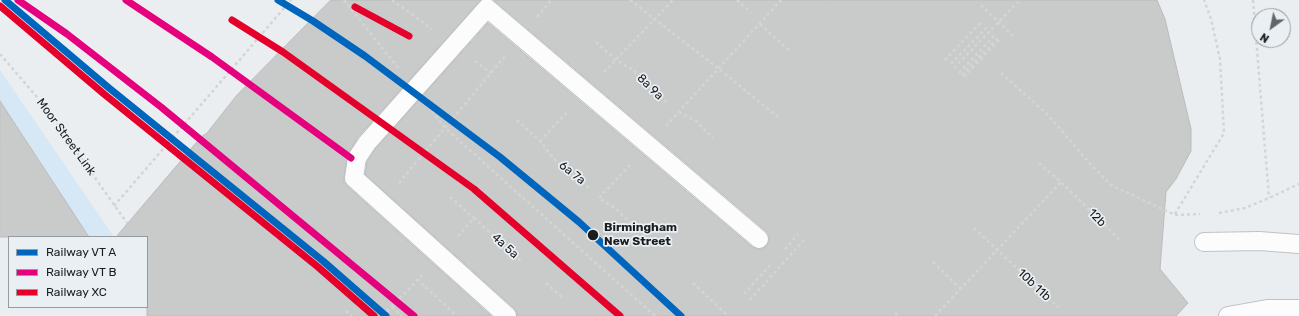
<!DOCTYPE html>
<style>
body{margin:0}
#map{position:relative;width:1299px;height:316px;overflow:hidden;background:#ebeef1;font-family:Rubik,sans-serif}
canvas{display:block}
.legend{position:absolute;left:8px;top:236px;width:140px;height:72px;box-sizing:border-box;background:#e9eff3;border:1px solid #969b9e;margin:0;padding:5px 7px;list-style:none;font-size:12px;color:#1a1c1e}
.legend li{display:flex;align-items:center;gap:8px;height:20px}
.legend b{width:20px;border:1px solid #969b9e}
.north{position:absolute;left:1251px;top:8px;width:40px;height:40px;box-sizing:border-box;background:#e9eff3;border:1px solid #969b9e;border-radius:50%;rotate:213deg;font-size:11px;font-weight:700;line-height:16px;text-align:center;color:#1a1c1e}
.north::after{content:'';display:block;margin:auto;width:14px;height:18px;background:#636668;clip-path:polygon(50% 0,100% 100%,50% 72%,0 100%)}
</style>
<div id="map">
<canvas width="1299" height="316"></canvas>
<ul class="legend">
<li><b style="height:5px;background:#0065bd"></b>Railway VT A</li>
<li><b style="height:5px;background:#e5007d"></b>Railway VT B</li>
<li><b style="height:5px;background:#e4002b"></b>Railway XC</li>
</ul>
<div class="north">N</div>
</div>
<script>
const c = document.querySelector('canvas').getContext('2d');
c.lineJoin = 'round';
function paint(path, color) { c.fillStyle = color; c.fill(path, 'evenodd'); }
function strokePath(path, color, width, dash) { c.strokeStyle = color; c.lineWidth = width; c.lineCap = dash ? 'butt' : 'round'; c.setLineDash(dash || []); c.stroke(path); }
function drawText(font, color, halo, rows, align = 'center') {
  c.font = font + ' Rubik,sans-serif'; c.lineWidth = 3.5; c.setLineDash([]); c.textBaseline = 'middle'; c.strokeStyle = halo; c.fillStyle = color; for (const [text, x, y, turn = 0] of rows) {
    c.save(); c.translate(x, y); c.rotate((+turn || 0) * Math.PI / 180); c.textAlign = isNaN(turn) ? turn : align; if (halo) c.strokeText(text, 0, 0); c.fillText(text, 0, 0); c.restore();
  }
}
const green = new Path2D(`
 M 0,70 L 114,237 L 89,237 L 0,101 Z`);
const building = new Path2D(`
 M 331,0 L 481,0 L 358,137 L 347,156 L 344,177 L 344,182 L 347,186 L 491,316 L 147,316 L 147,237 L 116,237 L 201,137 L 207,133 L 237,95 Z
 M 494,0 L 1157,0 L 1165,19 L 1191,129 L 1191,151 L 1176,179 L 1166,192 L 1160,269 L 1188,303 L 1176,316 L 517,316 L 517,312 L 514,308 L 365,174 L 367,162 L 375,149 L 488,23 L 752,247 L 758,249 L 763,249 L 767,245 L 769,240 L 769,235 L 766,231 Z
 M 0,101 L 89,237 L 0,237 Z`);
const path = new Path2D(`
 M 344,0 L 399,69
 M 392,0 L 432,29
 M 630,0 L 719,69 L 778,117
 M 737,0 L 751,13
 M 1253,0 L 1269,198
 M 981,5 L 1013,36
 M 537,17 L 551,0
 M 760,24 L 791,52
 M 596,42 L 616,60 L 633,70 L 667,103
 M 0,54 L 42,103 L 127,223
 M 945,60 L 981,22
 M 475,61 L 491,73
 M 951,64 L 987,27
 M 954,68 L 1020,0
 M 604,72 L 673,0
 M 959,73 L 995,35
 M 1001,73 L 1047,114 L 1092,166 L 1111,185 L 1175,215 L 1200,214
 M 962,75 L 998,38
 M 964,77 L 1000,39
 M 432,111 L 445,128 L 655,316
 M 679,112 L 696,121 L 713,138
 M 517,120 L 540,141 L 554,159 L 589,188
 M 666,126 L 781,0
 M 540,141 L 568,111
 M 1039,163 L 1061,182 L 1120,240
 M 630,165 L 599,198 L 616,209 L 634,226
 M 399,183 L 445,128 L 505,56
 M 450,197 L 474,218
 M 114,206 L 291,0
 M 1219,213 L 1245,208 L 1269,198 L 1299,184
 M 1175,214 L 1224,133 L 1220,59 L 1211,19 L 1204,0
 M 974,228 L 1058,307
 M 458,236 L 474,218 L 522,262
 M 785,249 L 798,234
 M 933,262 L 960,288
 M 417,279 L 457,316
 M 546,283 L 564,299
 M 693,283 L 728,316
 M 744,294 L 772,263
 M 750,300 L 804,240
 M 392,307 L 402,316
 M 346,311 L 352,316
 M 895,313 L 898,316
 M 383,316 L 422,275
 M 935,316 L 1061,182`);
const service = new Path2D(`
 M 1204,242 L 1259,241 L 1299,244
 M 507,316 L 354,178 L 357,158 L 367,143 L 487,8 L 759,239
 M 1228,316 L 1267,309 L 1299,309`);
const rail1 = new Path2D(`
 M 5,0 L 109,88 L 323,261 L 386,316
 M 278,0 L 313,21 L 365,56 L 500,157 L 579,222 L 681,316`);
const rail2 = new Path2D(`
 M 18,0 L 67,34 L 161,107 L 414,316
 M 126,0 L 212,57 L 351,158`);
const rail3 = new Path2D(`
 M 0,6 L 104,94 L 318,267 L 374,316
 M 355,7 L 409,36
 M 232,20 L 283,52 L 474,189 L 620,316`);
const markers = [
 [593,235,6,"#1a1c1e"]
];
const streetNames = [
 ["8a 9a",650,87,44],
 ["Moor Street Link",66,137,54],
 ["6a 7a",572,173,39],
 ["12b",1097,218,45],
 ["4a 5a",505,246,42],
 ["10b 11b",1034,285,43]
];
const stopNames = [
 ["Birmingham",604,228],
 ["New Street",604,242]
];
paint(green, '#d6e8f5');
paint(building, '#c9cbcb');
strokePath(building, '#babbbc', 1);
strokePath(service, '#c0c2c4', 20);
strokePath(path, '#d4d4d5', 2.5, [3, 3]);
strokePath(service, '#fcfcfd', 18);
strokePath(rail1, '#0065bd', 7);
strokePath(rail2, '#e5007d', 7);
strokePath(rail3, '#e4002b', 7);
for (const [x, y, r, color] of markers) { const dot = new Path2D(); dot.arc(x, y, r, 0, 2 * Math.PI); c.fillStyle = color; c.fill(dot); strokePath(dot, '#e9eff3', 1.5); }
drawText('12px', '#1a1c1e', '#e9eff3', streetNames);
drawText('bold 12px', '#1a1c1e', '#e9eff3', stopNames, 'left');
</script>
